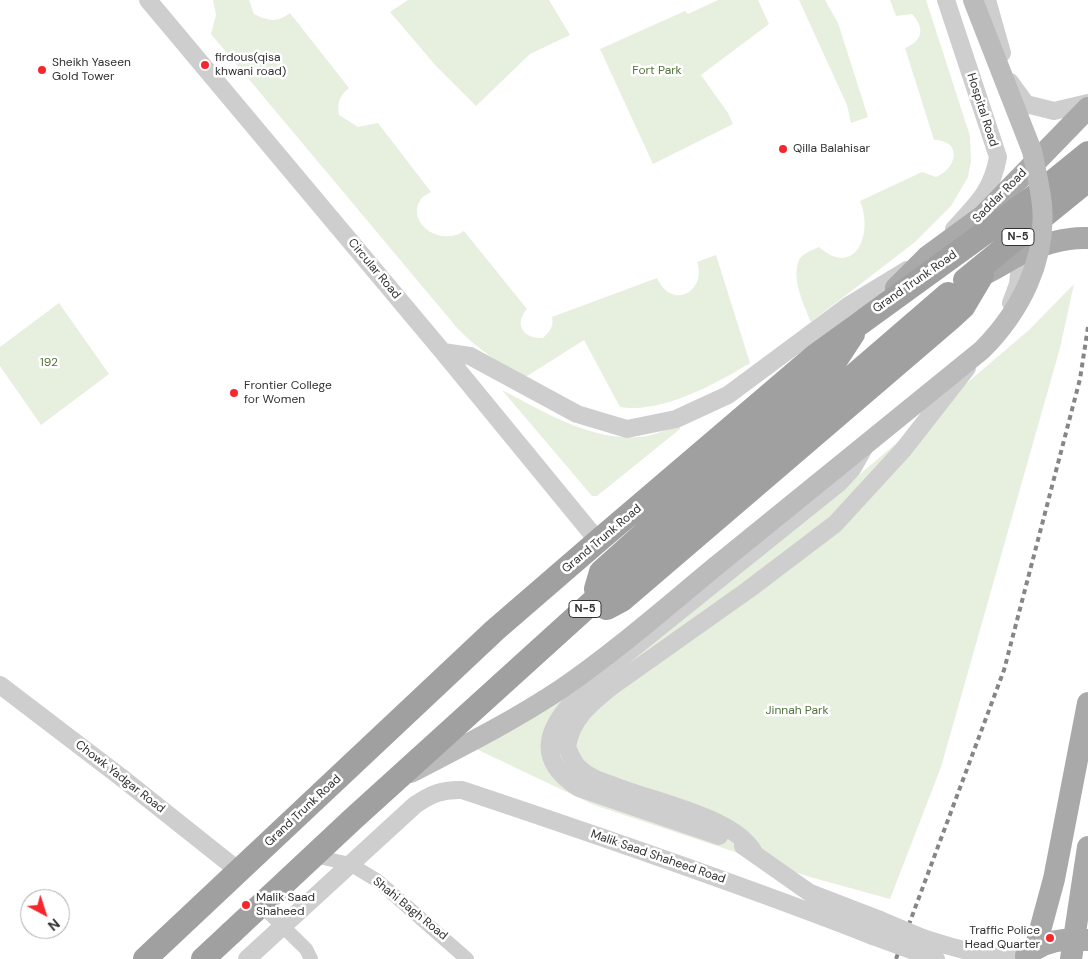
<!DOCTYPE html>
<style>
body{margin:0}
#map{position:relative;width:1088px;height:959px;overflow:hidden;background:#fff;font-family:"DM Sans",sans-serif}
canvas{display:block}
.north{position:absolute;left:20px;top:889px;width:50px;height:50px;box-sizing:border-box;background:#fff;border:1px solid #adadad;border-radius:50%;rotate:140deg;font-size:14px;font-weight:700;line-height:20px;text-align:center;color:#313131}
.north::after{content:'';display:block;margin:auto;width:18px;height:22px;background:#f5272d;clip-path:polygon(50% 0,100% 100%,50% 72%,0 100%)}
</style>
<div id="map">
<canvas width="1088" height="959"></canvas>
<div class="north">N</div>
</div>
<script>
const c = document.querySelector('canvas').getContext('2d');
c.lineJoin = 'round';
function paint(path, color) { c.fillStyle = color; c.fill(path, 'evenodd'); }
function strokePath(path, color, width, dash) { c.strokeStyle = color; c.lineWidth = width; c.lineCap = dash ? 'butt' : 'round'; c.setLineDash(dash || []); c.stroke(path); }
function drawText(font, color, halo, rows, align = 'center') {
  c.font = font + ' "DM Sans",sans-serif'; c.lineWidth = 5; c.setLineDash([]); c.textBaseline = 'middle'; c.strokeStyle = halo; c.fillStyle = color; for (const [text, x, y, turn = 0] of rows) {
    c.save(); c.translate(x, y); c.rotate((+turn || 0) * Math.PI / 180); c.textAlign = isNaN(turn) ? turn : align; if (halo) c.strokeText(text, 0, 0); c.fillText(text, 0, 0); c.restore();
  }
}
const green = new Path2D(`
 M 213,0 L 249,0 L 254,14 C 268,21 277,23 290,13 L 349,88 C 339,96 337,103 339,115 L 358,127 L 378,123 L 431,192 C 428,194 423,196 421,199 C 405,221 439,248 464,231 L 527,309 C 513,325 524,339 543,338 C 550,331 554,327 552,317 L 657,278 C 673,312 707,290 697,262 L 716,255 L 750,363 C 716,384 661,414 620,407 L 584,340 L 524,378 C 500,364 478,349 458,329 L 211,34 L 216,15 Z
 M 408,0 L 549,0 L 570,35 L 530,54 L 476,106 L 436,66 L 390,12 Z
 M 718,0 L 758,0 L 769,24 L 701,75 L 728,113 L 733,124 L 653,164 L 600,49 L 685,11 L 688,14 Z
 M 799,0 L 825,0 L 838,23 L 868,117 L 851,123 L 847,105 Z
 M 890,0 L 926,0 L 970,136 L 971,161 L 968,177 L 951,206 L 915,242 L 811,322 C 804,305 791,279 799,260 C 802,254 812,250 819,247 C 855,279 874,234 860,201 L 922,172 L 936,177 C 958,168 962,140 934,140 L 905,48 C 923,41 925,28 912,14 L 896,16 Z
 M 1074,284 L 1060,348 L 941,767 L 890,899 L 810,877 L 594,805 L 472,747 L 805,521 L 1029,330 Z
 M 59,303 L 109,374 L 41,425 L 0,366 L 0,347 Z
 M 502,390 C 543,411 590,441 639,437 C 653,436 666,430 679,425 L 680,429 L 597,496 L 592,496 Z`);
const minor = new Path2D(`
 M 319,857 L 350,864 L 378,881 L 467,959
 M 264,908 L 306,949 L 311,959`);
const tertiary = new Path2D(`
 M 148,0 L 443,352 L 598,541
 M 946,0 L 998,157 C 992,191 977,204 954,229
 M 987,0 L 1002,53
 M 1010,82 L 1026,104 L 1054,111 L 1088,103
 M 1011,303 L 1018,284 L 1021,254
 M 443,352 L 470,356 L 577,414 L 627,429 L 676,419 L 728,395 L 848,306 L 907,270
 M 0,685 L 122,778 L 239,871
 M 719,836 L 579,788 C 519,749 564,708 600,675 L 839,483 L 852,469 L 864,448
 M 743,846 L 810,893 L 880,920
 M 753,851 C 732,816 650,801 612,785 C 600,781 588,777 578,767 C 573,762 570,754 567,747 C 571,719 590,704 611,687 L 748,590 L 835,524 L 903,450 L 967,368
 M 923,938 C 957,949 990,959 1027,956
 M 914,951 L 936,959
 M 247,959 L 415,805 C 431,794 443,789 462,790 C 600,836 737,883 873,936`);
const secondary = new Path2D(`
 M 411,773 C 461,747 513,721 561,689 C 615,652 665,608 716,566`);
const primary = new Path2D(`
 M 977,277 C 992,272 1005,262 1019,255 C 1040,245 1065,237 1088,238
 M 896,288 L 927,257 L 983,216 L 1088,108
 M 1035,949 L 1054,879 L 1088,703
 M 1026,956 C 1045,940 1064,938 1088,940`);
const trunk = new Path2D(`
 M 965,280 L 1088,180
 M 853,334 L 834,363 L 601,572 L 596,589 L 602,606 L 607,608 L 622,600 L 950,319 L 963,307 L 982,275
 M 145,959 L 495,630 L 598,541 L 815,356 L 1030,200 L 1088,153
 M 203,959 L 231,933`);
const rail = new Path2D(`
 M 896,959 L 1004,670 L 1080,379 L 1088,327`);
const tertiaryBridge = new Path2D(`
 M 880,920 L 923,938
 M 873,936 L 914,951`);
const secondaryBridge = new Path2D(`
 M 716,566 L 982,350 C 1020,312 1047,260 1042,205 C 1040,187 1036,169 1032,151 L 973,0`);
const primaryBridge = new Path2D(`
 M 1071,959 L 1088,847`);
const trunkBridge = new Path2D(`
 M 231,933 L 354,818 L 620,577 L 948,294`);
const markers = [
 [205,65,5,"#f5272d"],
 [42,70,5,"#f5272d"],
 [783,149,5,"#f5272d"],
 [234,393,5,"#f5272d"],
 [246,905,5,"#f5272d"],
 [1050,938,5,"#f5272d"]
];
const shields = [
 [1018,237,32],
 [585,609,32]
];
const shieldNames = [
 ["N-5",1018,237],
 ["N-5",585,609]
];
const poiNames = [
 ["firdous(qisa",215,58],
 ["khwani road)",215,72],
 ["Sheikh Yaseen",52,63],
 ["Gold Tower",52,77],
 ["Qilla Balahisar",793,149],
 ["Frontier College",244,386],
 ["for Women",244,400],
 ["Malik Saad",256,898],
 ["Shaheed",256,912],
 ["Traffic Police",1040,931,"right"],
 ["Head Quarter",1040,945,"right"]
];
const parkNames = [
 ["Fort Park",657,71],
 ["192",49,363],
 ["Jinnah Park",797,711]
];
const streetNames = [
 ["Hospital Road",982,110,72],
 ["Saddar Road",1000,196,-45],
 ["Circular Road",374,269,50],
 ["Grand Trunk Road",915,282,-35],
 ["Grand Trunk Road",602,539,-40],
 ["Chowk Yadgar Road",120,777,38],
 ["Grand Trunk Road",303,811,-43],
 ["Malik Saad Shaheed Road",658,857,19],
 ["Shahi Bagh Road",410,909,39]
];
paint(green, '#e7efdf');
strokePath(minor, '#cecece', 14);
strokePath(tertiary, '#cecece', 18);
strokePath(secondary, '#bbb', 20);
strokePath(primary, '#a9a9a9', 22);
strokePath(trunk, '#a0a0a0', 24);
strokePath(rail, '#868686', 4, [5, 4]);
strokePath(tertiaryBridge, '#cecece', 18);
strokePath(secondaryBridge, '#bbb', 20);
strokePath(primaryBridge, '#a9a9a9', 22);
strokePath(trunkBridge, '#a0a0a0', 24);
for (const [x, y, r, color] of markers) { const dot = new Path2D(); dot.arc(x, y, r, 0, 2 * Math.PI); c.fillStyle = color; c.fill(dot); strokePath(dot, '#fff', 2); }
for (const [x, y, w] of shields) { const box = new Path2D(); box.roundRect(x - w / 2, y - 8.5, w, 17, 4); c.fillStyle = '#fff'; c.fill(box); strokePath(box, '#313131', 1); }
drawText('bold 11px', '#313131', null, shieldNames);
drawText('12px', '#313131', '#fff', poiNames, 'left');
drawText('12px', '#52723a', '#fff', parkNames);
drawText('12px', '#313131', '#fff', streetNames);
</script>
